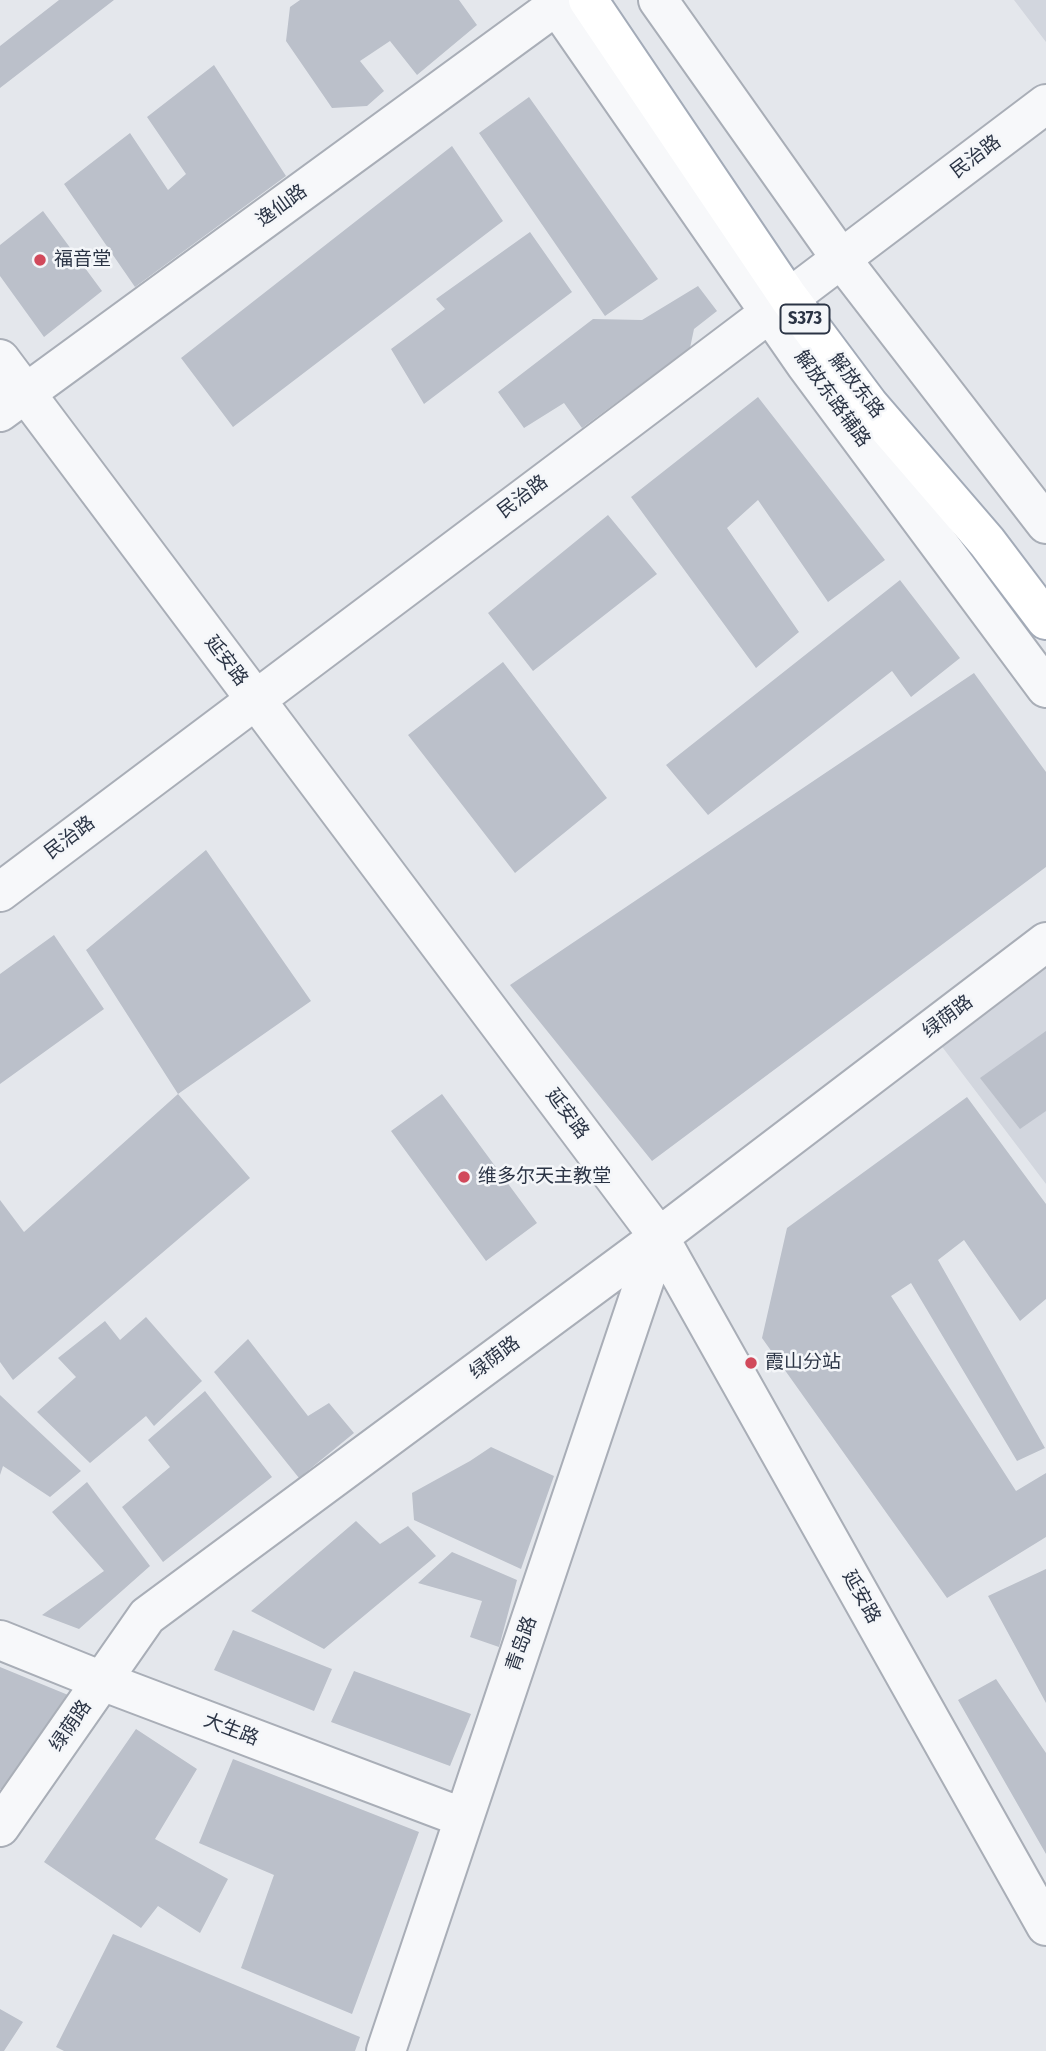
<!DOCTYPE html>
<meta charset="utf-8">
<style>
body{margin:0}
canvas{display:block;background:#e4e7ec}
</style>
<canvas width="1046" height="2051"></canvas>
<script>
const c = document.querySelector('canvas').getContext('2d');
c.lineJoin = 'round';
function paint(path, color) { c.fillStyle = color; c.fill(path, 'evenodd'); }
function strokePath(path, color, width, dash) { c.strokeStyle = color; c.lineWidth = width; c.lineCap = dash ? 'butt' : 'round'; c.setLineDash(dash || []); c.stroke(path); }
function drawText(font, color, halo, rows, align = 'center') {
  c.font = font + ' "Fira Sans Condensed","Noto Sans SC",sans-serif'; c.lineWidth = 5; c.setLineDash([]); c.textBaseline = 'middle'; c.strokeStyle = halo; c.fillStyle = color; for (const [text, x, y, turn = 0] of rows) {
    c.save(); c.translate(x, y); c.rotate((+turn || 0) * Math.PI / 180); c.textAlign = isNaN(turn) ? turn : align; if (halo) c.strokeText(text, 0, 0); c.fillText(text, 0, 0); c.restore();
  }
}
const built = new Path2D(`
 M 1014,0 L 1046,0 L 1046,42 Z
 M 1046,964 L 1046,1184 L 940,1044 Z`);
const building = new Path2D(`
 M 59,0 L 114,0 L 0,88 L 0,46 Z
 M 300,0 L 459,0 L 477,25 L 417,75 L 390,41 L 360,61 L 384,91 L 367,106 L 332,108 L 286,41 L 290,7 Z
 M 214,65 L 286,176 L 135,287 L 64,184 L 130,133 L 168,190 L 186,174 L 147,117 Z
 M 529,97 L 658,279 L 605,316 L 479,133 Z
 M 452,146 L 503,221 L 233,427 L 181,358 Z
 M 43,211 L 102,291 L 44,337 L 0,276 L 0,245 Z
 M 530,232 L 572,292 L 424,404 L 391,349 L 445,309 L 436,299 Z
 M 698,286 L 717,311 L 694,329 L 690,348 L 582,428 L 564,403 L 524,428 L 498,392 L 593,319 L 642,320 Z
 M 758,397 L 885,560 L 828,602 L 758,500 L 727,528 L 799,632 L 756,668 L 631,497 Z
 M 608,515 L 657,574 L 533,671 L 488,613 Z
 M 900,580 L 960,658 L 911,697 L 892,671 L 708,815 L 666,765 Z
 M 503,662 L 607,798 L 515,873 L 408,735 Z
 M 974,673 L 1046,772 L 1046,867 L 652,1161 L 510,985 Z
 M 206,850 L 311,1001 L 178,1094 L 86,950 Z
 M 54,935 L 104,1009 L 0,1084 L 0,974 Z
 M 1046,1031 L 1046,1111 L 1020,1129 L 980,1078 Z
 M 178,1094 L 250,1178 L 13,1380 L 0,1362 L 0,1200 L 24,1232 Z
 M 442,1094 L 537,1223 L 486,1261 L 391,1131 Z
 M 967,1097 L 1046,1204 L 1046,1299 L 1020,1321 L 964,1240 L 938,1260 L 1045,1448 L 1017,1461 L 911,1283 L 891,1296 L 1016,1491 L 1046,1473 L 1046,1537 L 947,1598 L 762,1338 L 787,1228 Z
 M 146,1317 L 202,1381 L 154,1426 L 146,1416 L 90,1463 L 37,1412 L 76,1377 L 58,1358 L 105,1321 L 120,1340 Z
 M 248,1339 L 308,1416 L 329,1403 L 354,1433 L 299,1478 L 214,1372 Z
 M 205,1391 L 272,1477 L 163,1562 L 122,1507 L 170,1467 L 148,1440 Z
 M 0,1395 L 81,1471 L 50,1497 L 3,1466 L 0,1475 Z
 M 491,1447 L 554,1476 L 521,1569 L 414,1520 L 412,1493 L 470,1461 Z
 M 87,1482 L 150,1566 L 79,1629 L 42,1615 L 104,1571 L 52,1512 Z
 M 356,1521 L 380,1544 L 408,1526 L 436,1556 L 324,1649 L 251,1611 Z
 M 452,1552 L 517,1580 L 499,1647 L 470,1637 L 482,1601 L 418,1583 Z
 M 1046,1569 L 1046,1703 L 988,1596 Z
 M 233,1630 L 332,1669 L 314,1711 L 214,1670 Z
 M 0,1667 L 73,1697 L 6,1792 L 0,1789 Z
 M 354,1671 L 471,1714 L 450,1766 L 331,1722 Z
 M 996,1679 L 1046,1753 L 1046,1854 L 958,1700 Z
 M 136,1729 L 197,1769 L 155,1839 L 228,1879 L 200,1933 L 158,1906 L 141,1928 L 44,1862 Z
 M 233,1759 L 419,1832 L 352,2014 L 241,1968 L 274,1875 L 199,1843 Z
 M 113,1934 L 360,2037 L 355,2051 L 64,2051 L 56,2047 Z
 M 0,2009 L 23,2022 L 4,2051 L 0,2051 Z`);
const minor = new Path2D(`
 M 553,0 L 806,365 L 1046,688
 M 658,0 L 842,260 L 1046,524
 M 0,359 L 659,1237 L 1046,1926
 M 0,412 L 564,0
 M 0,892 C 348,628 699,369 1046,104
 M 0,1640 L 102,1681 L 464,1818
 M 0,1827 L 147,1616 L 659,1237 L 1046,942
 M 386,2051 L 659,1237`);
const major = new Path2D(`
 M 588,0 L 789,298 L 869,405 L 987,542 L 1046,620`);
const markers = [
 [40,260,7,"#d1495b"],
 [464,1177,7,"#d1495b"],
 [751,1363,7,"#d1495b"]
];
const shields = [
 [805,319,49]
];
const shieldNames = [
 ["S373",805,319]
];
const streetNames = [
 ["民治路",976,157,-37],
 ["逸仙路",282,206,-36],
 ["解放东路",856,386,52],
 ["解放东路辅路",832,399,54],
 ["民治路",523,497,-37],
 ["延安路",226,661,53],
 ["民治路",70,838,-37],
 ["绿荫路",948,1017,-37],
 ["延安路",567,1114,53],
 ["绿荫路",495,1358,-37],
 ["延安路",861,1597,61],
 ["青岛路",522,1644,-71],
 ["绿荫路",71,1726,-55],
 ["大生路",231,1730,21]
];
const poiNames = [
 ["福音堂",54,260],
 ["维多尔天主教堂",478,1177],
 ["霞山分站",765,1363]
];
paint(built, '#d2d6de');
paint(building, '#bbc0ca');
strokePath(minor, '#a9aeb7', 42);
strokePath(major, '#a3abb8', 42);
strokePath(minor, '#f7f8fa', 38);
strokePath(major, '#fff', 38);
for (const [x, y, r, color] of markers) { const dot = new Path2D(); dot.arc(x, y, r, 0, 2 * Math.PI); c.fillStyle = color; c.fill(dot); strokePath(dot, '#f4f6f9', 2.5); }
for (const [x, y, w] of shields) { const box = new Path2D(); box.roundRect(x - w / 2, y - 14.5, w, 29, 5); c.fillStyle = '#f4f6f9'; c.fill(box); strokePath(box, '#2b3445', 2); }
drawText('bold 18px', '#2b3445', null, shieldNames);
drawText('19px', '#2b3445', '#f4f6f9', streetNames);
drawText('19px', '#2b3445', '#f4f6f9', poiNames, 'left');
</script>
